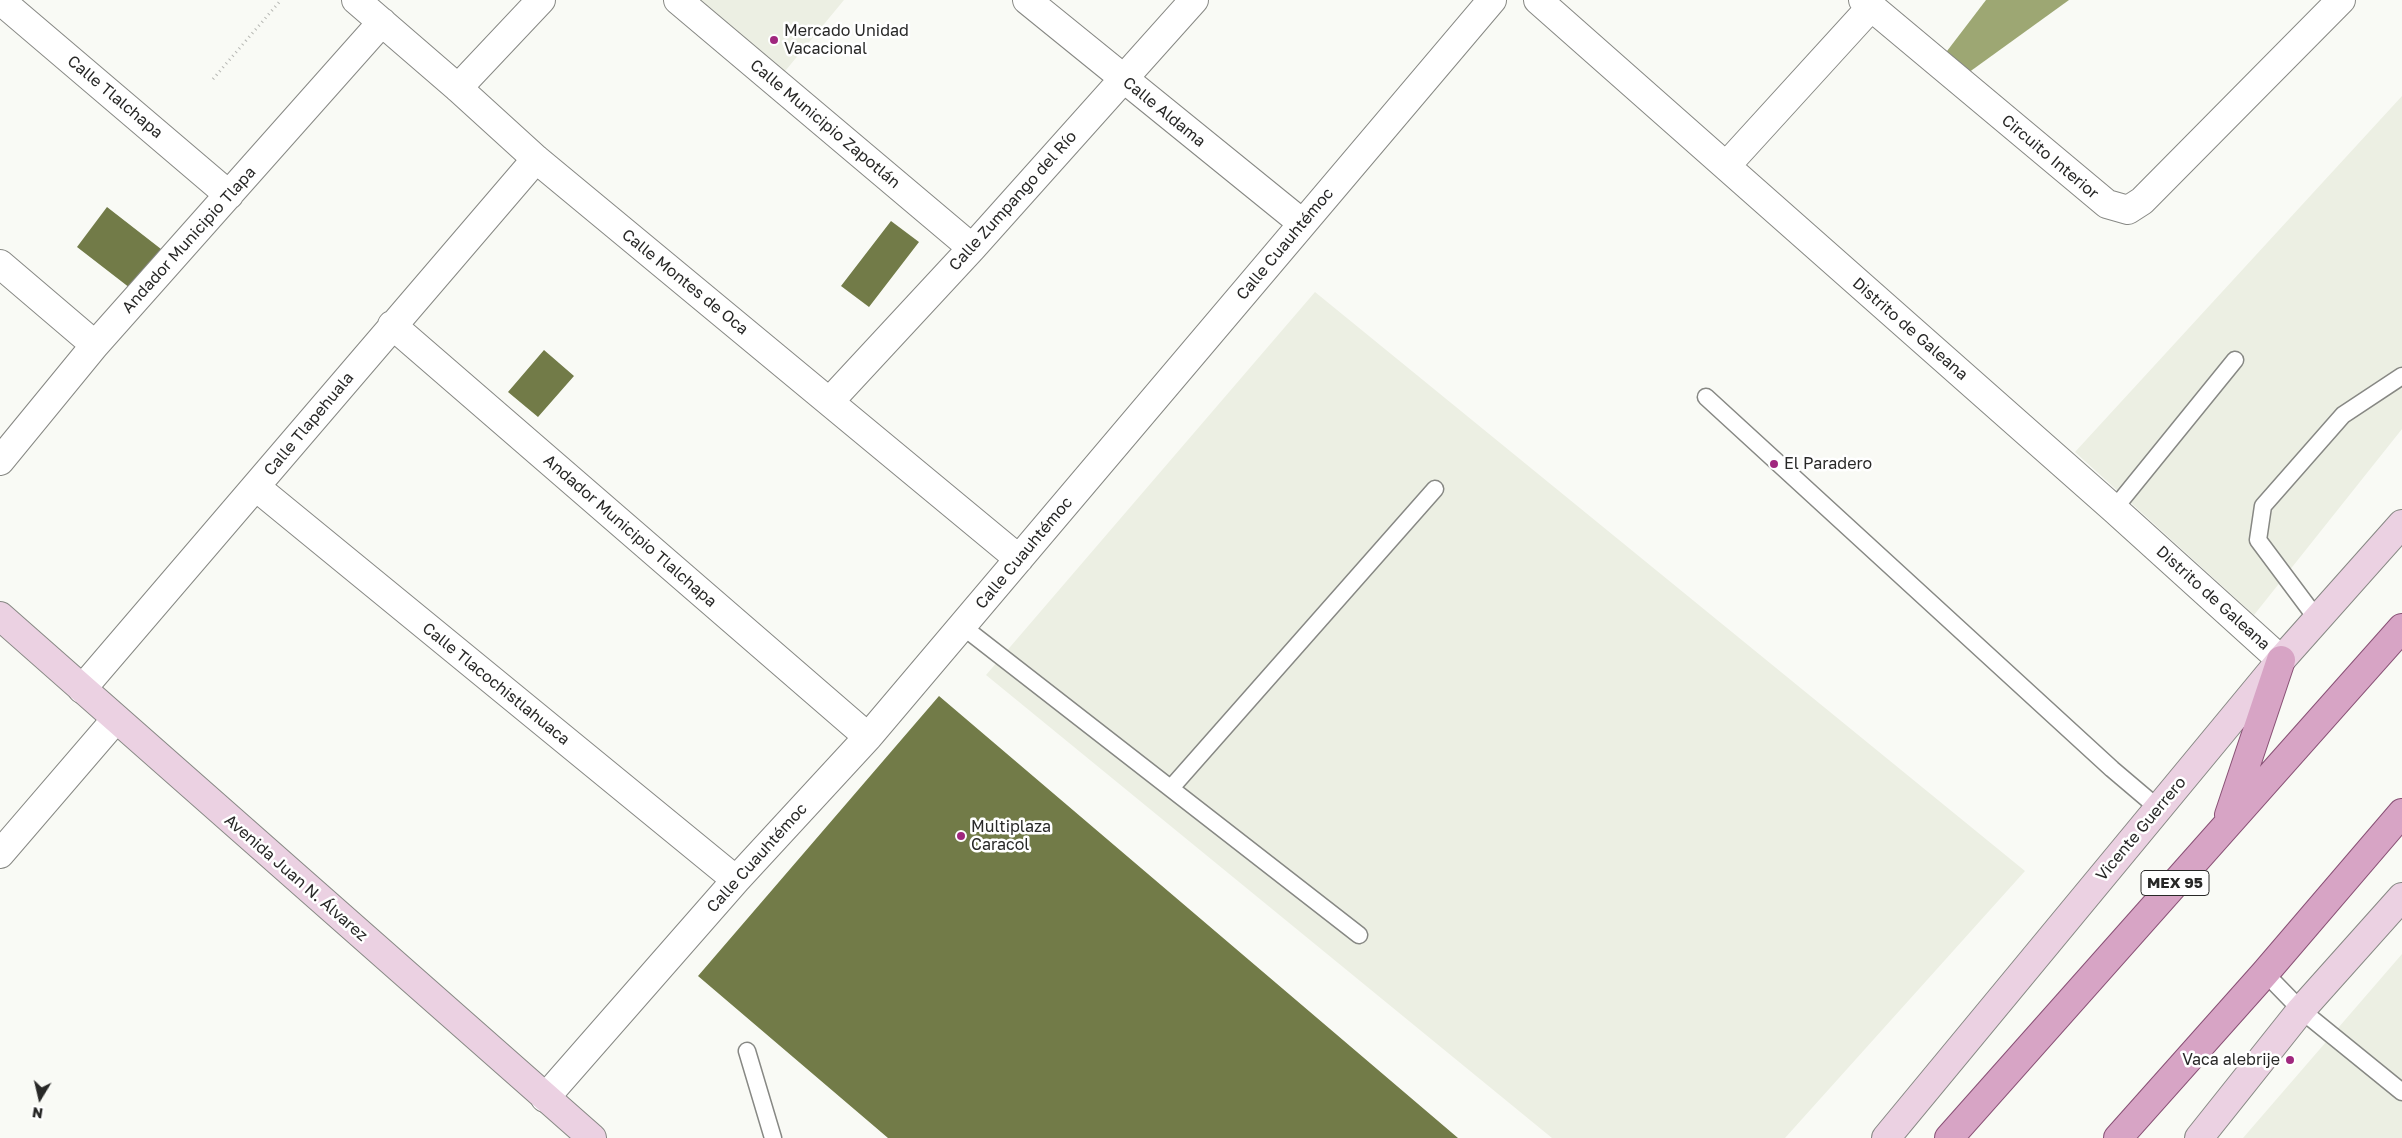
<!DOCTYPE html>
<meta charset="utf-8">
<style>
body{margin:0}
#map{position:relative;width:2402px;height:1138px;overflow:hidden;background:#f9faf5;font-family:"Golos Text",sans-serif}
canvas{display:block}
.north{position:absolute;left:15px;top:1073px;width:50px;height:50px;-webkit-text-stroke:4px #fff;paint-order:stroke;rotate:189deg;font-size:14px;font-weight:700;line-height:20px;text-align:center;color:#282827}
.north::after{content:'';display:block;margin:auto;width:18px;height:22px;background:#282827;clip-path:polygon(50% 0,100% 100%,50% 72%,0 100%)}
</style>
<div id="map">
<canvas width="2402" height="1138"></canvas>
<div class="north">N</div>
</div>
<script>
const c = document.querySelector('canvas').getContext('2d');
c.lineJoin = 'round';
function paint(path, color) { c.fillStyle = color; c.fill(path, 'evenodd'); }
function strokePath(path, color, width, dash) { c.strokeStyle = color; c.lineWidth = width; c.lineCap = dash ? 'butt' : 'round'; c.setLineDash(dash || []); c.stroke(path); }
function drawText(font, color, halo, rows, align = 'center') {
  c.font = font + ' "Golos Text",sans-serif'; c.lineWidth = 5; c.setLineDash([]); c.textBaseline = 'middle'; c.strokeStyle = halo; c.fillStyle = color; for (const [text, x, y, turn = 0] of rows) {
    c.save(); c.translate(x, y); c.rotate((+turn || 0) * Math.PI / 180); c.textAlign = isNaN(turn) ? turn : align; if (halo) c.strokeText(text, 0, 0); c.fillText(text, 0, 0); c.restore();
  }
}
const built = new Path2D(`
 M 695,0 L 844,0 L 781,76 Z
 M 2402,96 L 2402,429 L 2254,615 L 2075,452 Z
 M 1315,292 L 2025,871 L 1785,1138 L 1552,1138 L 986,675 Z
 M 2402,954 L 2402,1138 L 2243,1138 Z`);
const water = new Path2D(`
 M 1986,0 L 2069,0 L 1961,78 L 1944,55 Z`);
const building = new Path2D(`
 M 107,207 L 161,249 L 130,288 L 77,247 Z
 M 891,221 L 919,242 L 869,307 L 841,286 Z
 M 544,350 L 574,376 L 538,417 L 508,392 Z
 M 939,696 L 1458,1138 L 888,1138 L 698,976 Z`);
const path = new Path2D(`
 M 213,79 L 281,0`);
const service = new Path2D(`
 M 1706,397 L 2112,769 L 2158,808
 M 2114,509 L 2235,360
 M 2317,619 L 2258,540 L 2263,506 L 2343,415 L 2402,376
 M 962,626 L 1359,935
 M 1171,788 L 1435,489
 M 2265,973 L 2301,1010 L 2402,1092
 M 747,1051 L 773,1138`);
const minor = new Path2D(`
 M 0,0 L 229,195
 M 356,0 L 458,88 L 536,159 L 1019,559
 M 678,0 L 972,248
 M 1027,0 L 1302,223
 M 1538,0 L 2114,509 L 2281,660
 M 1863,0 L 2107,204 L 2128,210 L 2142,201 L 2341,0
 M 458,88 L 541,0
 M 1726,166 L 1871,7
 M 0,264 L 95,345
 M 392,325 L 868,737
 M 830,401 L 972,248 L 1194,0
 M 0,461 L 95,345 L 382,22
 M 256,487 L 736,880
 M 82,689 L 536,159
 M 0,854 L 116,719
 M 545,1098 L 736,880 L 868,737 L 1492,0`);
const secondary = new Path2D(`
 M 0,616 L 592,1138
 M 1886,1138 L 2281,660 L 2402,524
 M 2199,1138 L 2301,1010 L 2402,897`);
const primary = new Path2D(`
 M 2229,815 L 2281,660
 M 1949,1138 L 2402,628
 M 2118,1138 L 2265,973 L 2402,813`);
const markers = [
 [774,40,5,"#a0277e"],
 [1774,464,5,"#a0277e"],
 [961,836,5,"#a0277e"],
 [2290,1060,5,"#a0277e"]
];
const shields = [
 [2175,883,68]
];
const shieldNames = [
 ["MEX 95",2175,883]
];
const poiNames = [
 ["Mercado Unidad",784,31],
 ["Vacacional",784,49],
 ["El Paradero",1784,464],
 ["Multiplaza",971,827],
 ["Caracol",971,845],
 ["Vaca alebrije",2280,1060,"right"]
];
const streetNames = [
 ["Calle Tlalchapa",115,97,40],
 ["Calle Aldama",1164,112,39],
 ["Calle Municipio Zapotlán",825,124,40],
 ["Circuito Interior",2050,157,40],
 ["Calle Zumpango del Río",1013,201,-48],
 ["Andador Municipio Tlapa",189,240,-48],
 ["Calle Cuauhtémoc",1285,244,-50],
 ["Calle Montes de Oca",685,282,39],
 ["Distrito de Galeana",1910,329,41],
 ["Calle Tlapehuala",309,424,-50],
 ["Andador Municipio Tlalchapa",630,531,41],
 ["Calle Cuauhtémoc",1024,553,-50],
 ["Distrito de Galeana",2213,598,42],
 ["Calle Tlacochistlahuaca",496,684,39],
 ["Vicente Guerrero",2141,829,-50],
 ["Calle Cuauhtémoc",757,858,-48],
 ["Avenida Juan N. Álvarez",296,878,41]
];
paint(built, '#ecefe3');
paint(water, '#9da773');
paint(building, '#727b48');
strokePath(service, '#878884', 19);
strokePath(minor, '#878884', 30);
strokePath(secondary, '#878884', 30);
strokePath(primary, '#885175', 30);
strokePath(path, '#b6b7b3', 3, [1, 4]);
strokePath(service, '#fff', 16);
strokePath(minor, '#fff', 28);
strokePath(secondary, '#ebd1e2', 28);
strokePath(primary, '#d7a4c5', 28);
for (const [x, y, r, color] of markers) { const dot = new Path2D(); dot.arc(x, y, r, 0, 2 * Math.PI); c.fillStyle = color; c.fill(dot); strokePath(dot, '#fff', 2); }
for (const [x, y, w] of shields) { const box = new Path2D(); box.roundRect(x - w / 2, y - 12.5, w, 25, 4); c.fillStyle = '#fff'; c.fill(box); strokePath(box, '#282827', 1); }
drawText('bold 15px', '#282827', null, shieldNames);
drawText('16px', '#282827', '#fff', poiNames, 'left');
drawText('16px', '#282827', '#fff', streetNames);
</script>
